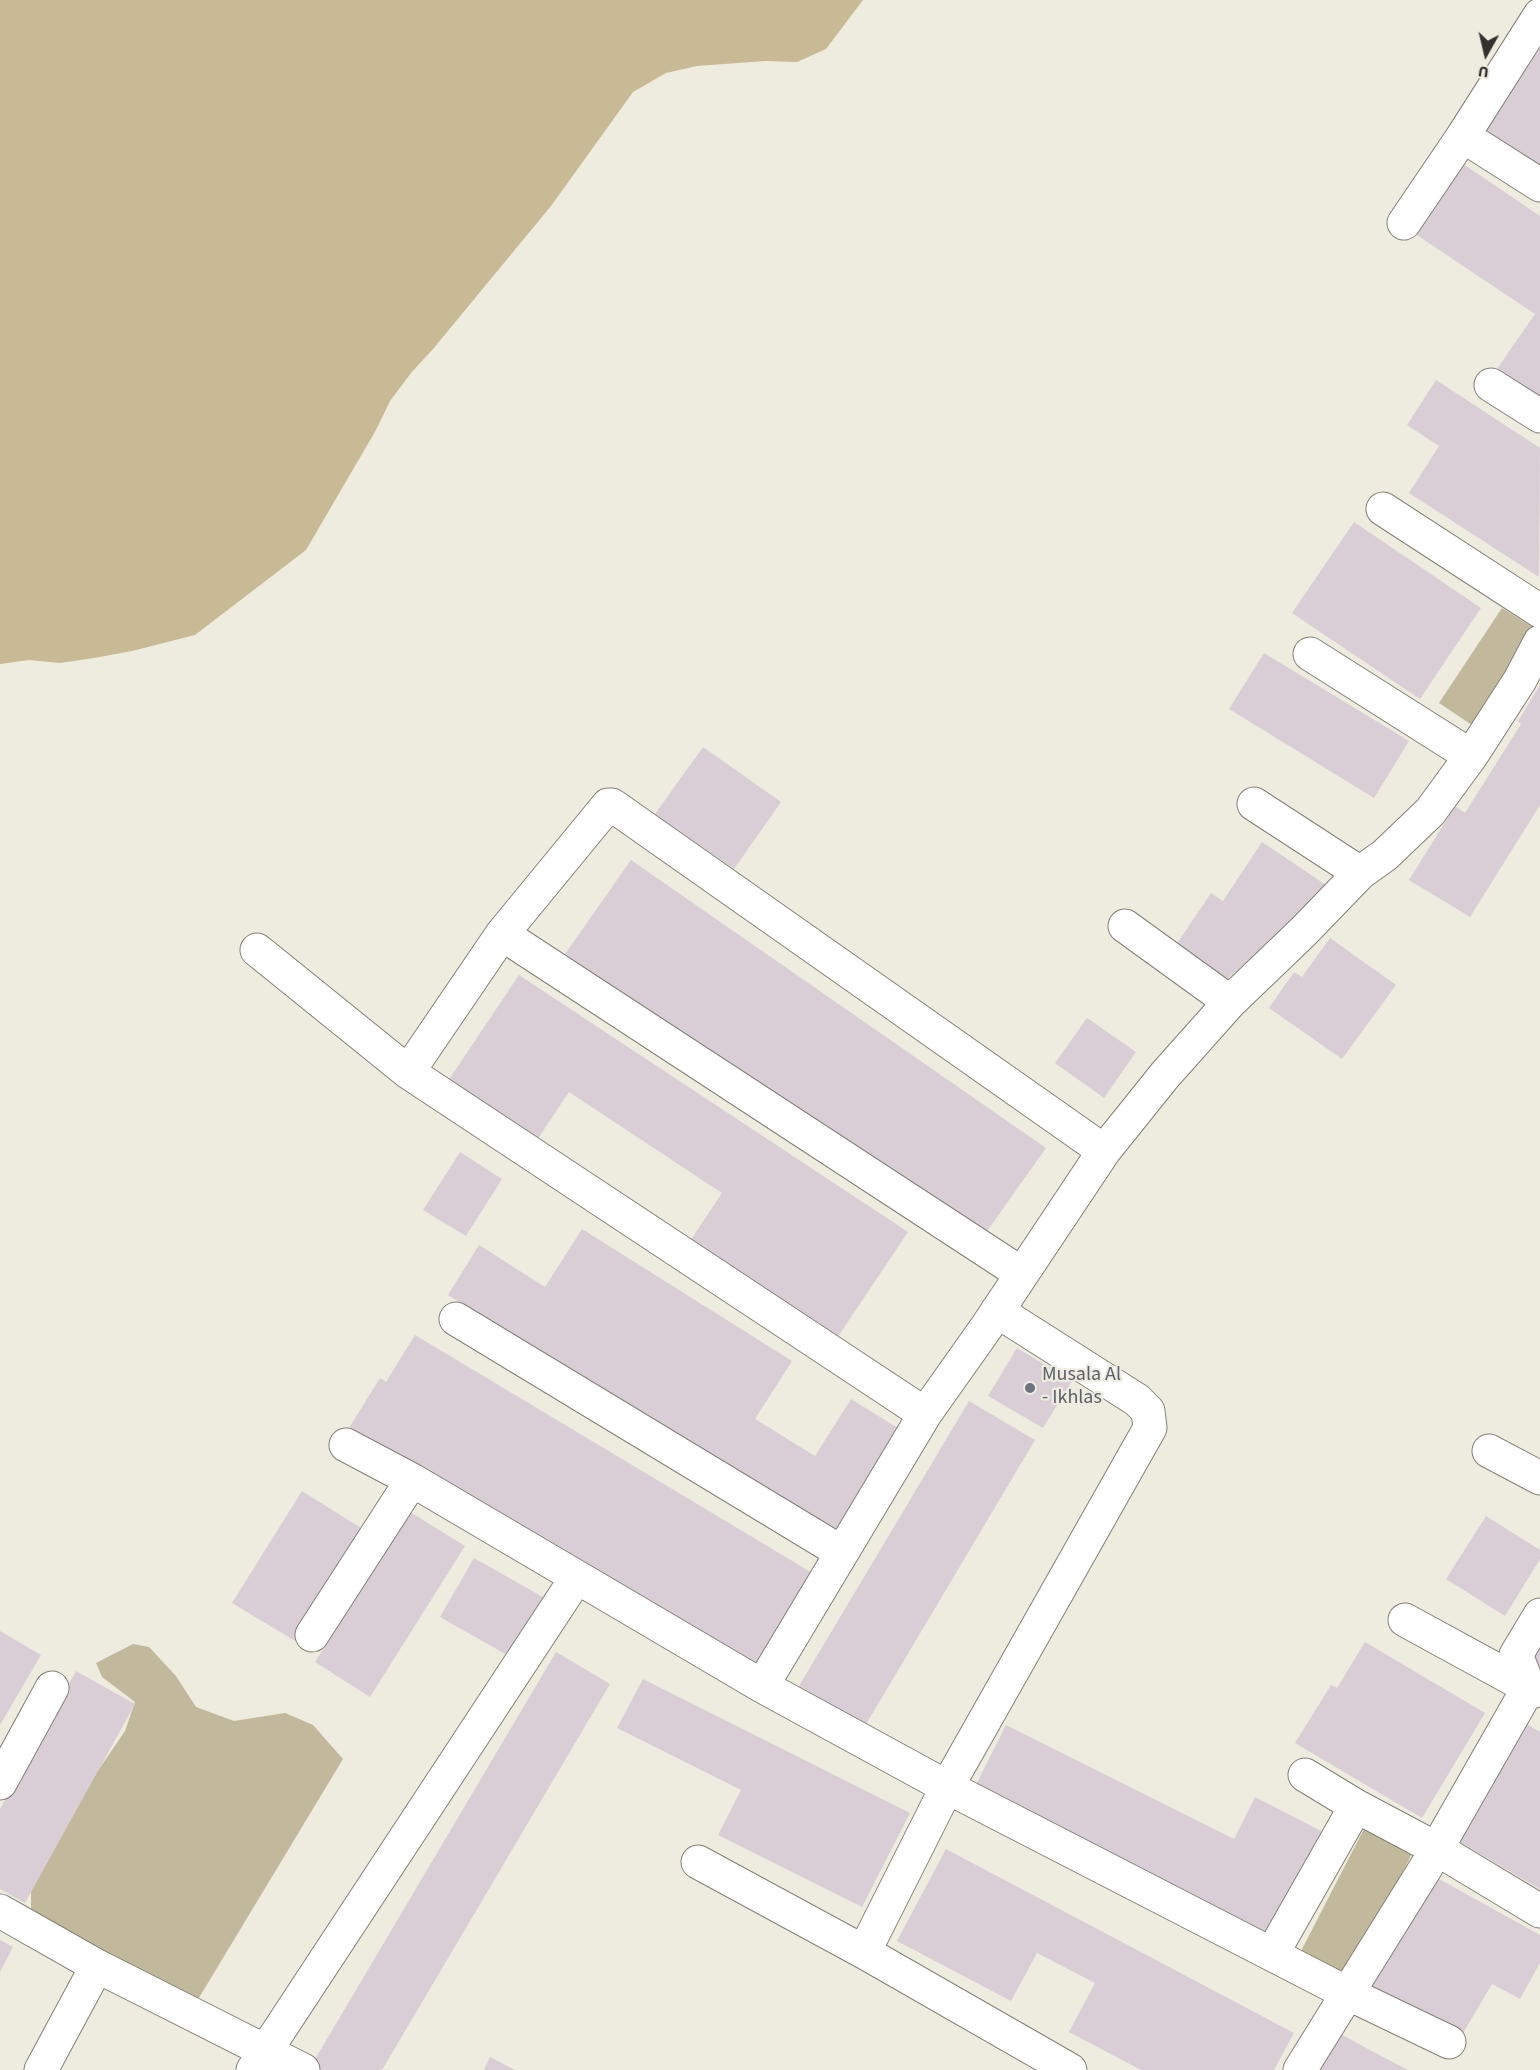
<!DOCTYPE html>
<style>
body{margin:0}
#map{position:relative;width:1540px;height:2070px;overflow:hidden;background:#eeebdf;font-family:"Source Sans 3",sans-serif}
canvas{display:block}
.north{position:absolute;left:1456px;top:24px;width:60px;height:60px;-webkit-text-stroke:4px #eeebdf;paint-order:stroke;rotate:188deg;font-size:16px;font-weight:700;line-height:24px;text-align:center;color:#32312d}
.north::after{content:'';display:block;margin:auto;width:21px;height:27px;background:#32312d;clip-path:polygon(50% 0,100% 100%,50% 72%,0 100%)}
</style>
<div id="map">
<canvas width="1540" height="2070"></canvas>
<div class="north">U</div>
</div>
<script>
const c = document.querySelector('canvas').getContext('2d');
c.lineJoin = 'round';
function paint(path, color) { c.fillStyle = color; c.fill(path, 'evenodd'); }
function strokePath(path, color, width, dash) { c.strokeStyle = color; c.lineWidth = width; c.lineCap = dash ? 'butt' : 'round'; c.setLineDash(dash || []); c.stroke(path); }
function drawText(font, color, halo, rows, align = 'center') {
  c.font = font + ' "Source Sans 3",sans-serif'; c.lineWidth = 4.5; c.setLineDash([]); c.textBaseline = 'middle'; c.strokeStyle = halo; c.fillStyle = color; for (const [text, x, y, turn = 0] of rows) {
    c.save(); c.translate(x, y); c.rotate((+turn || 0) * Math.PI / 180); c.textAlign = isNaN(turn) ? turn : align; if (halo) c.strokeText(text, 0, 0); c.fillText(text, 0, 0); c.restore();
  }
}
const green = new Path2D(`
 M 1502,608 L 1535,629 L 1472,725 L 1439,703 Z
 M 133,1644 L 149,1647 L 176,1676 L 196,1707 L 234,1721 L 285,1713 L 313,1725 L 343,1759 L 194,2006 L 31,1912 L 31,1880 L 80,1797 L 125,1731 L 135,1702 L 102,1677 L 96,1663 Z
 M 1366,1825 L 1414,1850 L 1347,1980 L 1299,1955 Z`);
const forest = new Path2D(`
 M 0,0 L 863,0 L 826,49 L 797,62 L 765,61 L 697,66 L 666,73 L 633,92 L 551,206 L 433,349 L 411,373 L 390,401 L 376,430 L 306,550 L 195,635 L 132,651 L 94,658 L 60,663 L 29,660 L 0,664 Z`);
const building = new Path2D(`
 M 1540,30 L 1540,174 L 1474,132 Z
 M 1456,159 L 1540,216 L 1540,397 L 1497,369 L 1535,314 L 1408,229 Z
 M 1436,380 L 1540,448 L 1539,577 L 1409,493 L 1439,446 L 1407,425 Z
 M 1354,522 L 1481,608 L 1420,699 L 1292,613 Z
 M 1264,653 L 1409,741 L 1374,798 L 1229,709 Z
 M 1540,685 L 1540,805 L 1470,917 L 1409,880 L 1455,806 L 1465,813 L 1521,724 L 1518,721 Z
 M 703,747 L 781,802 L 734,869 L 655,814 Z
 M 1262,842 L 1326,885 L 1275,937 L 1226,980 L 1176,945 L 1211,893 L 1223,901 Z
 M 631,860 L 1046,1148 L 980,1241 L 565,954 Z
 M 1330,938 L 1396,985 L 1342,1059 L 1269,1008 L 1294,972 L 1302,977 Z
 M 519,975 L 908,1232 L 835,1341 L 688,1244 L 722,1193 L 687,1170 L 569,1092 L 535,1143 L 446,1084 Z
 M 1087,1018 L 1136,1052 L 1104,1098 L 1055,1063 Z
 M 460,1152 L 502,1179 L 466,1236 L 423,1210 Z
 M 582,1229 L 792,1361 L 755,1419 L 815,1456 L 851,1399 L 901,1430 L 829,1542 L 784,1506 L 448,1295 L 479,1245 L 545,1287 Z
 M 415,1335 L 814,1574 L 755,1672 L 349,1428 L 380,1378 L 386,1382 Z
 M 1017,1348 L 1072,1381 L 1043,1428 L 988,1396 Z
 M 969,1401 L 1035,1440 L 865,1726 L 799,1686 Z
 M 302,1491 L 364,1530 L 295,1641 L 232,1603 Z
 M 410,1512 L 465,1546 L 370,1697 L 315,1662 Z
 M 1486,1516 L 1540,1550 L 1540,1559 L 1505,1616 L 1446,1579 Z
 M 474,1558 L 548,1600 L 514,1659 L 440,1617 Z
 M 0,1631 L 41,1655 L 0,1725 Z
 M 1540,1635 L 1540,1666 L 1526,1657 Z
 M 1365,1642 L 1485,1713 L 1422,1818 L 1295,1743 L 1331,1685 L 1337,1688 Z
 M 556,1652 L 610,1684 L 382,2070 L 318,2070 L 311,2066 Z
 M 76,1671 L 135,1704 L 25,1903 L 0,1889 L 0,1809 Z
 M 643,1679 L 910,1813 L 862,1907 L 718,1835 L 741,1790 L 617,1728 Z
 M 1527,1724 L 1540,1732 L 1540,1889 L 1458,1841 Z
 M 1006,1725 L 1234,1839 L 1255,1797 L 1323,1832 L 1270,1937 L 974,1789 Z
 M 946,1849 L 1294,2033 L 1274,2070 L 1141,2070 L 1069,2032 L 1095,1983 L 1037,1953 L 1011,2001 L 897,1941 Z
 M 1430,1874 L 1540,1935 L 1540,1963 L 1520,1999 L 1492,1984 L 1459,2040 L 1366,1988 Z
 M 0,1940 L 13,1947 L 0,1972 Z
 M 1337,2032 L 1368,2049 L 1408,2070 L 1316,2070 Z
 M 490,2057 L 515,2070 L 484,2070 Z`);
const minor = new Path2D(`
 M 1463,136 L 1540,185
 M 1404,223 L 1463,136 L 1540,15
 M 1491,385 L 1540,416
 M 1383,509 L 1540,611
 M 1310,654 L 1471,756
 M 1254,804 L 1360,873
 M 1125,926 L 1230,1002
 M 502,934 L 1022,1274
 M 257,950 L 408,1072 L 925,1414
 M 408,1072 L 502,934 L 608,805 L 612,805 L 1104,1151
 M 456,1319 L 841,1552
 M 346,1445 L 412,1480 L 762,1686 L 947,1787 L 1347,1993 L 1449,2042
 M 1489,1451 L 1540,1478
 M 1405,1620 L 1535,1691
 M 312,1635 L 412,1480
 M 762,1686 L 925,1414 L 988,1325 L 1104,1151 L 1165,1075 L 1230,1002 L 1304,931 L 1360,873 L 1385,855 L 1430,812 L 1471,756 L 1520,680 L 1540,642
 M 1305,1775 L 1356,1806 L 1437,1849 L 1540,1911
 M 0,1783 L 52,1688
 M 698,1862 L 864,1952 L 1070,2070
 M 0,1911 L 97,1966 L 303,2070
 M 864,1952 L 947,1787 L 1150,1428 L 1148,1411 L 1137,1400 L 997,1311
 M 1272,1954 L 1356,1806
 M 41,2070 L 97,1966
 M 253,2070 L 577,1577
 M 1300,2070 L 1428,1864 L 1529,1687 L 1516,1655 L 1540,1615`);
const markers = [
 [1030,1388,6,"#6b7280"]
];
const worshipNames = [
 ["Musala Al",1042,1376],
 ["- Ikhlas",1042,1399]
];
paint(green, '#c2b89b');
paint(forest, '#c7ba94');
paint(building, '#d9ced6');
strokePath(minor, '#838076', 35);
strokePath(minor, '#fff', 33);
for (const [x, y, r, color] of markers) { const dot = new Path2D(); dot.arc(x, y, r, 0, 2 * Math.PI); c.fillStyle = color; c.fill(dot); strokePath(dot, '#eeebdf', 2); }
drawText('20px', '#5b616d', '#eeebdf', worshipNames, 'left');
</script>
